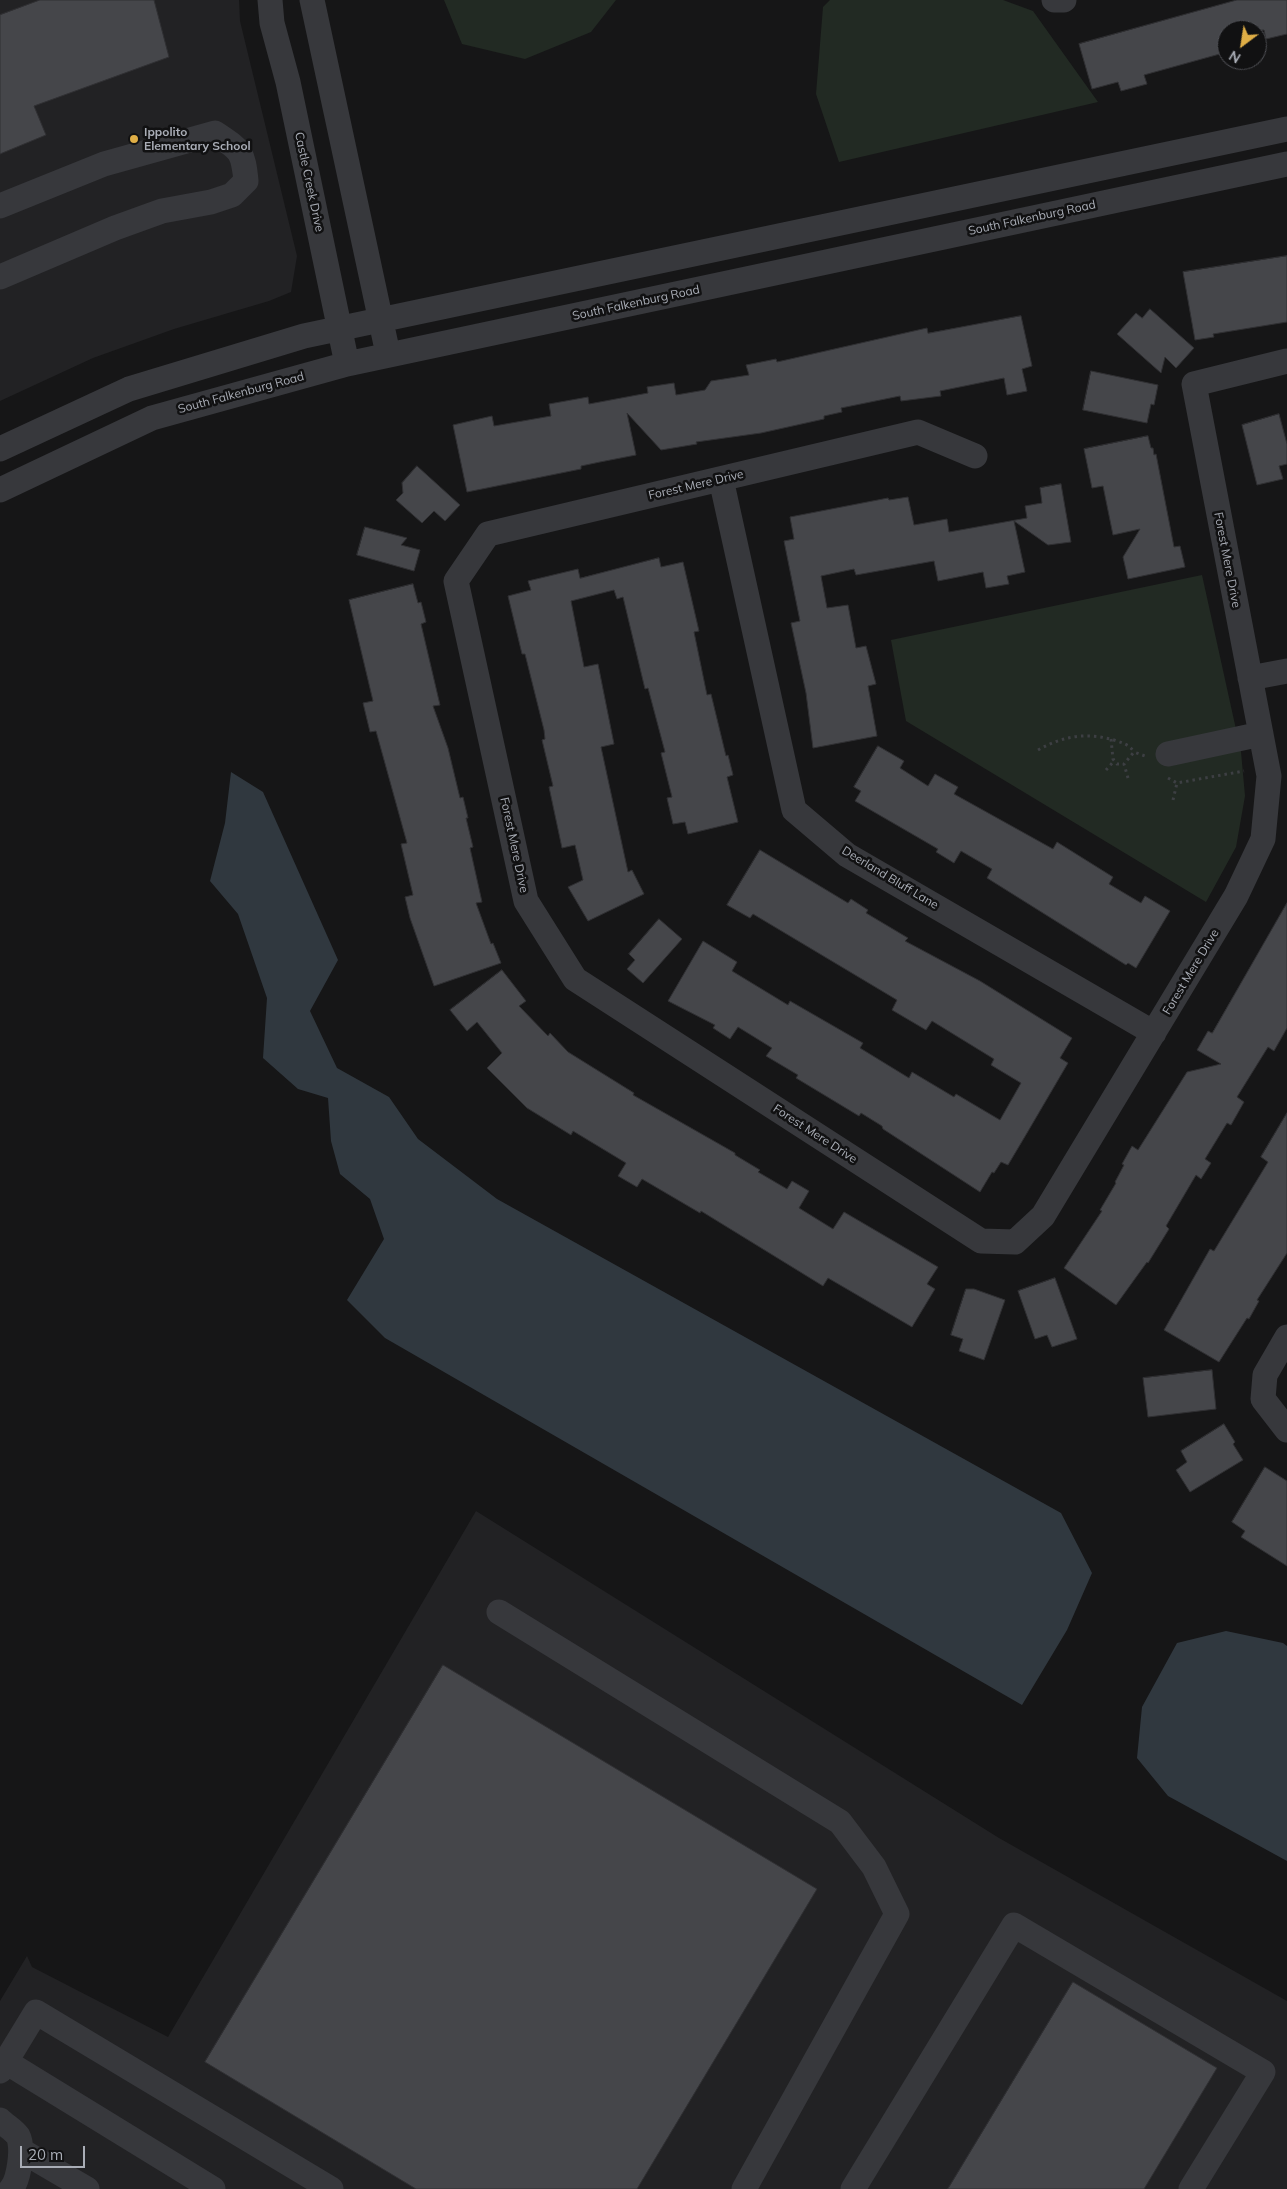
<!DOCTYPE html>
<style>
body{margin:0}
#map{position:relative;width:1287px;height:2189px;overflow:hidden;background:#161617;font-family:Mulish,sans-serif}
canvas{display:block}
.north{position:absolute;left:1217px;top:20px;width:50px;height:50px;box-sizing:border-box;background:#111112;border:1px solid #4e4f54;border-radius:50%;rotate:211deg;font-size:14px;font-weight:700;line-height:20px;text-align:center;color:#a9adb6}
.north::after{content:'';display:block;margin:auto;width:18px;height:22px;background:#dfae46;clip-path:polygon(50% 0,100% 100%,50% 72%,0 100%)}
.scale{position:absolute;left:20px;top:2146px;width:65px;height:22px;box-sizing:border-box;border:2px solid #a9adb6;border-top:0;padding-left:6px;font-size:15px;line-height:18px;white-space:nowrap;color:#a9adb6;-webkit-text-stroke:4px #111112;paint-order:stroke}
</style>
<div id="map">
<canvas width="1287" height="2189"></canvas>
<div class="north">N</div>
<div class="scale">20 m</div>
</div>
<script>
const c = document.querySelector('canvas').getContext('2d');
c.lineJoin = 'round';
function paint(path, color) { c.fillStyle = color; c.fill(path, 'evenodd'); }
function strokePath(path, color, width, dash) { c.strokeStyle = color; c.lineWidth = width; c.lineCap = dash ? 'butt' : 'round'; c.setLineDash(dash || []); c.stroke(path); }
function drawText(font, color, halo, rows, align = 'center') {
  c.font = font + ' Mulish,sans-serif'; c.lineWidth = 5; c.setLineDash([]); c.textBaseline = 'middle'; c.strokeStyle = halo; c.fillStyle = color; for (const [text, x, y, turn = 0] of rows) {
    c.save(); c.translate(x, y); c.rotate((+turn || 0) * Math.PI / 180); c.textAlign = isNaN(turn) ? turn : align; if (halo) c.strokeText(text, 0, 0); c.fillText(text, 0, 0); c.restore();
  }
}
const built = new Path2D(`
 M 0,0 L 239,0 L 240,21 L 297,256 L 291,292 L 269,301 L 174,329 L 93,358 L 0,401 Z
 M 476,1511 L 999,1838 L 1287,2001 L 1287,2189 L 0,2189 L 0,2001 L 27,1956 L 32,1967 L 168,2037 Z`);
const green = new Path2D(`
 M 444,0 L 616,0 L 591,32 L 525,59 L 462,44 Z
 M 830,0 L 1003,0 L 1033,11 L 1098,102 L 839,162 L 816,94 L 823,7 Z
 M 1202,575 L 1241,752 L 1245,796 L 1236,847 L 1206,902 L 906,721 L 891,640 Z`);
const water = new Path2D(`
 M 231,772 L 263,792 L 338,960 L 310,1011 L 337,1068 L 389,1097 L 418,1139 L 497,1199 L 1061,1513 L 1092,1573 L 1067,1630 L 1022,1705 L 385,1338 L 347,1300 L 384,1239 L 370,1199 L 340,1174 L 331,1141 L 328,1098 L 298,1089 L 263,1058 L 267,998 L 238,914 L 210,881 L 225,823 Z
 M 1226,1631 L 1283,1643 L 1287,1646 L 1287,1861 L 1168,1796 L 1137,1758 L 1142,1707 L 1177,1643 Z`);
const building = new Path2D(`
 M 40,0 L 154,0 L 169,57 L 34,106 L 46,135 L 0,154 L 0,15 Z
 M 1237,0 L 1287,0 L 1287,34 L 1266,39 L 1264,30 L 1227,30 L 1227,52 L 1144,75 L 1147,84 L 1121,91 L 1118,82 L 1092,89 L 1079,44 Z
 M 1287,256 L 1287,322 L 1213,334 L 1214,337 L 1195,340 L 1183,272 Z
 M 1150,309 L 1194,348 L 1176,368 L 1165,357 L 1161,373 L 1117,334 L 1136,313 L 1142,318 Z
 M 1021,316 L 1032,366 L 1022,369 L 1027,391 L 1007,395 L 1004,378 L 940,391 L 941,396 L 901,401 L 900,396 L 841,408 L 842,412 L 824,416 L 824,419 L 761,433 L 696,442 L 697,444 L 661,450 L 627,413 L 636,455 L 600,462 L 581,466 L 581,469 L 467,492 L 453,425 L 492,416 L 494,426 L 551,416 L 549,404 L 588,397 L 589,404 L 648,393 L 647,387 L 674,383 L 676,395 L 705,390 L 711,381 L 749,375 L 746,365 L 776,359 L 777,362 L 927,328 L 928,333 Z
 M 1091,371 L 1158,385 L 1154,405 L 1151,404 L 1147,423 L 1083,410 Z
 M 1279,414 L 1287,444 L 1287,464 L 1279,466 L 1283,479 L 1257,485 L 1242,425 Z
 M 1148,436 L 1151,448 L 1153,448 L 1154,455 L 1156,454 L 1174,547 L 1180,546 L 1185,567 L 1128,579 L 1123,557 L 1140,529 L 1113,535 L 1103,486 L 1092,488 L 1084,449 Z
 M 417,466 L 460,505 L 445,521 L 434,511 L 422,523 L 396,500 L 403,493 L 402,483 Z
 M 1061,484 L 1071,542 L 1048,545 L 1014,521 L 1025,572 L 1007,576 L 1009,584 L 986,588 L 983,572 L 938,581 L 934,561 L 856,575 L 854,569 L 821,576 L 827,608 L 848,605 L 856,648 L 866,646 L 876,684 L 868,686 L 877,736 L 813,748 L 806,693 L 791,623 L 800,621 L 784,541 L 794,539 L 790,517 L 888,498 L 889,500 L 908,497 L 914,525 L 947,519 L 949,532 L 1027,518 L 1025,506 L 1042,503 L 1040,488 Z
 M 365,527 L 407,538 L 401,545 L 420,550 L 414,571 L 357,555 Z
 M 659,558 L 661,567 L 683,562 L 699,631 L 694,632 L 707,695 L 711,694 L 726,756 L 728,755 L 733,775 L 727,777 L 738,822 L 688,834 L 685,822 L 673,824 L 667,798 L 672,797 L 661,753 L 665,752 L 648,688 L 645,689 L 623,597 L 617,599 L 614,590 L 571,601 L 584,667 L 598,664 L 614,744 L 601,747 L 628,872 L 632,870 L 644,894 L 588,921 L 568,887 L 583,880 L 575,845 L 562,848 L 549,787 L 553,786 L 542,740 L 545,739 L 544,730 L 525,654 L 522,654 L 508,596 L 531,590 L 528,581 L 578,569 L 580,578 Z
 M 413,584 L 418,603 L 421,602 L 426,622 L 421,624 L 440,705 L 433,706 L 448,748 L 460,798 L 463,797 L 468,818 L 466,818 L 473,847 L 470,848 L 482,902 L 476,903 L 491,944 L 493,943 L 501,963 L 434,986 L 410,918 L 405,897 L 413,895 L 401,844 L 407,843 L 376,731 L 370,732 L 363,703 L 373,701 L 349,600 Z
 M 878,746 L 904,761 L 900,768 L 928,786 L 935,774 L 958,787 L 954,794 L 1053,849 L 1057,842 L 1113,877 L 1109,884 L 1141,903 L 1145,896 L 1170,911 L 1136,968 L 1128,963 L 1126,965 L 987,878 L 992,869 L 961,851 L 954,863 L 936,852 L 938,849 L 855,801 L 861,791 L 854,787 Z
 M 760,850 L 848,903 L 851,899 L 868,910 L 866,913 L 908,938 L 905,941 L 980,981 L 1072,1038 L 1060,1058 L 1068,1063 L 1027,1133 L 1008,1165 L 1001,1162 L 994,1173 L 992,1172 L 980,1192 L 883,1129 L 882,1126 L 861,1113 L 859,1116 L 796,1078 L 798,1075 L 766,1056 L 772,1048 L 738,1027 L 730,1039 L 713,1028 L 715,1025 L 668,1001 L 703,941 L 737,962 L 732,971 L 788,1005 L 790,1001 L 863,1043 L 860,1048 L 909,1078 L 912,1072 L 954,1097 L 956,1094 L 1000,1120 L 1021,1083 L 991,1065 L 994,1059 L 932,1021 L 926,1030 L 892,1010 L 897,1000 L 753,914 L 750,918 L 727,905 Z
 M 1287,903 L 1287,1028 L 1274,1051 L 1268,1047 L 1237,1097 L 1244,1102 L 1231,1125 L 1227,1123 L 1205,1159 L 1211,1163 L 1201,1179 L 1196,1175 L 1166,1226 L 1169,1229 L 1148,1263 L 1147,1262 L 1116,1305 L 1064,1268 L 1102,1211 L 1100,1210 L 1116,1183 L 1115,1182 L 1124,1165 L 1122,1164 L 1132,1146 L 1138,1150 L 1187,1072 L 1221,1064 L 1197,1050 L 1208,1031 L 1212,1033 Z
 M 659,919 L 682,939 L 643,983 L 627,969 L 635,960 L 629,954 Z
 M 502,970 L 526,1001 L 519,1006 L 548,1036 L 550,1033 L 568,1052 L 634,1093 L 633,1095 L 735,1153 L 735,1155 L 760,1170 L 758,1172 L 787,1189 L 792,1181 L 809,1191 L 799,1208 L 833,1229 L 844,1212 L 938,1267 L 927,1284 L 935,1289 L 912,1327 L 828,1278 L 823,1286 L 701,1211 L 700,1213 L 642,1179 L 637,1187 L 618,1176 L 626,1163 L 573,1131 L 571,1135 L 527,1108 L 487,1068 L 502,1053 L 477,1022 L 467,1031 L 450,1010 Z
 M 1287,1113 L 1287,1253 L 1257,1300 L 1259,1301 L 1249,1319 L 1247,1318 L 1219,1362 L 1164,1330 L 1210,1249 L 1214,1251 L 1268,1162 L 1261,1157 Z
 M 1055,1278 L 1077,1339 L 1052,1347 L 1047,1335 L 1035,1339 L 1018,1291 Z
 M 966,1289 L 974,1289 L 1005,1300 L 984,1360 L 959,1351 L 963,1339 L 951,1335 Z
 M 1212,1370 L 1216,1409 L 1148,1417 L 1143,1378 Z
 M 1224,1424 L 1235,1442 L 1233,1444 L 1243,1460 L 1190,1492 L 1176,1470 L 1187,1462 L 1181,1451 Z
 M 1265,1467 L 1287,1481 L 1287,1566 L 1241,1537 L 1245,1531 L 1232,1522 Z
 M 443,1665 L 817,1889 L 637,2189 L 416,2189 L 205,2062 Z
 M 1073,1982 L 1217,2068 L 1144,2189 L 948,2189 Z`);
const path = new Path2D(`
 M 1111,739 L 1113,759 L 1117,764 L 1124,764
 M 1038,750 C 1063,736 1086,732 1114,740 C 1122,743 1129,744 1134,752
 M 1106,770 L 1114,761
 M 1128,778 L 1124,764 L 1134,752 L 1145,756
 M 1168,778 L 1177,783 L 1244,771
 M 1173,800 L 1177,783`);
const minor = new Path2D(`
 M 270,0 L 272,23 L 288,82 L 347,364
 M 312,0 L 388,354
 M 1054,0 L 1064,0
 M 0,206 L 104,164 L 215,133 C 240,150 243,150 246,181 L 232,195 L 211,202 L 162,211 L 115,228 L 0,277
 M 0,449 L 129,389 L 304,336 L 1287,129
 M 975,456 L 918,432 L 488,534 L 456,581 L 526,901 L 575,979 L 981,1241 L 1015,1242 L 1043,1216 L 1236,896 L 1263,839 L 1269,776 L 1194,384 L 1287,361
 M 721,479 L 794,810 L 847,855 L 1154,1033
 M 0,490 L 152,418 L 347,364 L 1287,164
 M 1250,678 L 1287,671
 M 1168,754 L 1261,734
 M 1287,1337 L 1265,1375 L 1263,1399 L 1287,1430
 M 499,1612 L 840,1822 L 874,1867 L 897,1914 L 744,2189
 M 6,2062 L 213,2189
 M 0,2071 L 36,2012 L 331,2189
 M 0,2120 C 5,2125 14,2130 18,2136 C 24,2147 19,2180 11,2189
 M 22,2151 L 87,2189
 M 853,2189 L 1014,1925 L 1263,2072 L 1191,2189`);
const markers = [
 [134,139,5,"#dfae46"]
];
const poiNames = [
 ["Ippolito",144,132],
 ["Elementary School",144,146]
];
const streetNames = [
 ["Castle Creek Drive",309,182,78],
 ["South Falkenburg Road",1032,218,-12],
 ["South Falkenburg Road",636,303,-12],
 ["South Falkenburg Road",241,393,-15],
 ["Forest Mere Drive",696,485,-13],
 ["Forest Mere Drive",1227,560,79],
 ["Forest Mere Drive",514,845,78],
 ["Deerland Bluff Lane",890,878,31],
 ["Forest Mere Drive",1191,972,-59],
 ["Forest Mere Drive",815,1134,33]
];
paint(built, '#222224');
paint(green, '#222a23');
paint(water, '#30383f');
paint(building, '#45464a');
strokePath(building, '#303033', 1);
strokePath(path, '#3d3f43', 3, [2.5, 4]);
strokePath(minor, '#37383c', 25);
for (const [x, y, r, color] of markers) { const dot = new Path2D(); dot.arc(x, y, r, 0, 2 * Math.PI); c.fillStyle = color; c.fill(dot); strokePath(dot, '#111112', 2); }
drawText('bold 12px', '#a9adb6', '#111112', poiNames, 'left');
drawText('12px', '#a9adb6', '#111112', streetNames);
</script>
